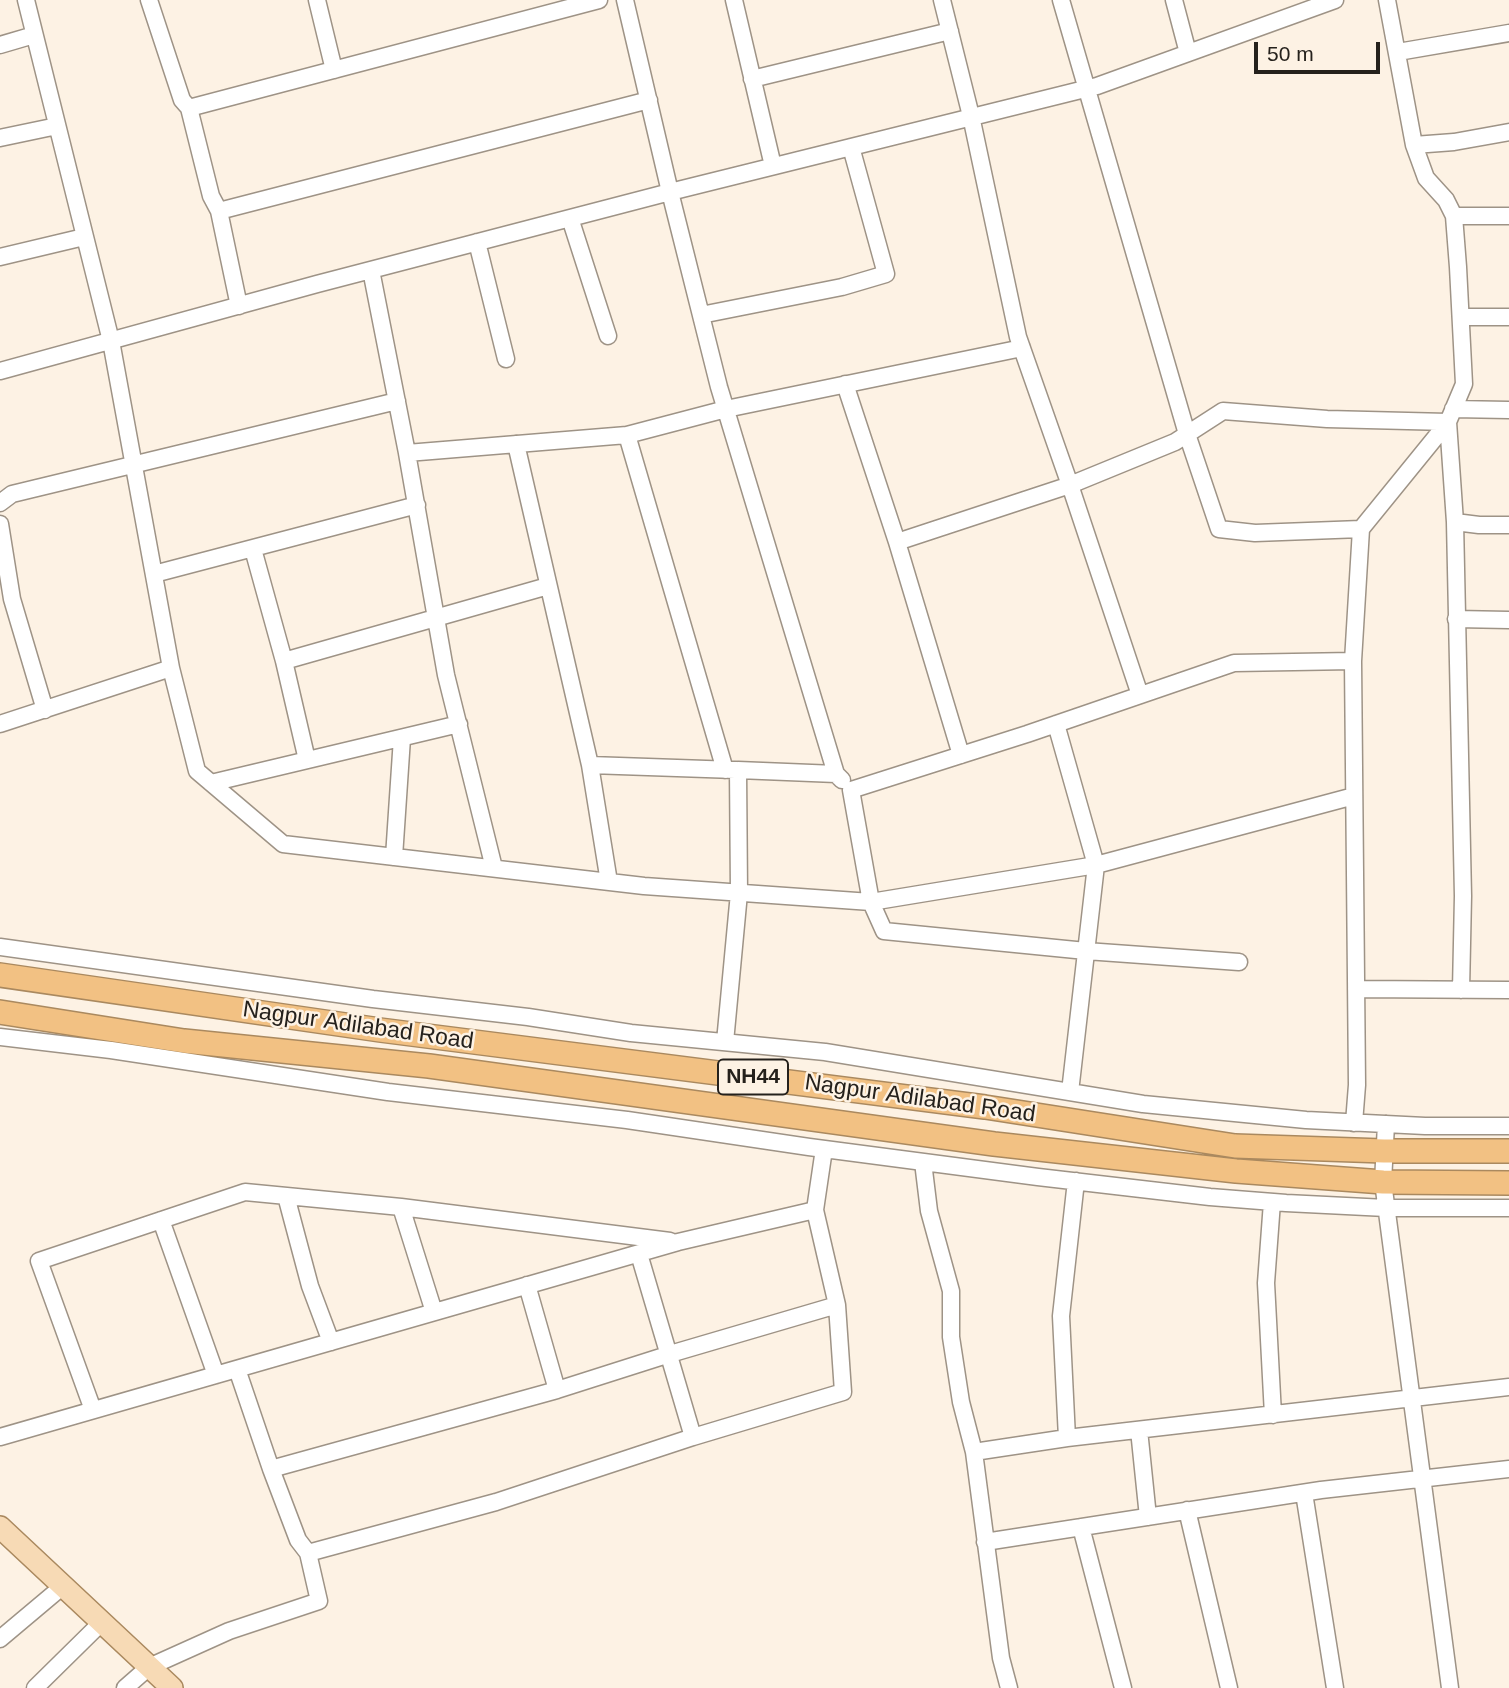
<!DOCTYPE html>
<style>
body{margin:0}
#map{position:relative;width:1509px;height:1688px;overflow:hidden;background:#fdf2e4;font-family:Helvetica,sans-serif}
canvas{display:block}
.scale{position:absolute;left:1254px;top:42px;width:126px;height:32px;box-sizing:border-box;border:4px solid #25211c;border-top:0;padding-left:9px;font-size:21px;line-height:24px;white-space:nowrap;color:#25211c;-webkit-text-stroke:5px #fdf2e4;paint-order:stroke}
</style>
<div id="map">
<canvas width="1509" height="1688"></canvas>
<div class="scale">50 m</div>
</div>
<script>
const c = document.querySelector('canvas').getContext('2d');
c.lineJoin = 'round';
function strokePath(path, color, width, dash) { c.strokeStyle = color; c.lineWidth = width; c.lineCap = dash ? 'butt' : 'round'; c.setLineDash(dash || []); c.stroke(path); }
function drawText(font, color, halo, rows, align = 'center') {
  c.font = font + ' Helvetica,sans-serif'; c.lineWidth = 5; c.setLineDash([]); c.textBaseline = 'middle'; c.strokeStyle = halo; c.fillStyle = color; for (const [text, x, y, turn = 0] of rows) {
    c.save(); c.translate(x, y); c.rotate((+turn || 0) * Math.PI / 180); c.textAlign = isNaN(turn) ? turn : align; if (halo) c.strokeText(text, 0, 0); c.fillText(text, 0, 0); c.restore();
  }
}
const minor = new Path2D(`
 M 26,0 L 111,341 L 171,668
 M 149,0 L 182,100 L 189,108 L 211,196 L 219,211 L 239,306
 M 317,0 L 334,70
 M 625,0 L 670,192 L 719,387 L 836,774
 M 734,0 L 773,166
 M 1061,0 L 1187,434 L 1219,529 L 1255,533 L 1361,529
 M 1174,0 L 1188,53
 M 0,45 L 34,35
 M 1398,52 L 1509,33
 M 752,79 L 950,31
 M 189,108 L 599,0
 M 0,138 L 57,126
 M 1414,145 L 1454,142 L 1509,132
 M 219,211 L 649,100
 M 1454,216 L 1509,216
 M 570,218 L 608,336
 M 477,242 L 506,359
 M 0,257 L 84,237
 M 371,270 L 407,453 L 627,435
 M 701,315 L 842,287 L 886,274 L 851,147
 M 1461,317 L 1509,317
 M 0,371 L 317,284 L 670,192 L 1097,86 L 1335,0
 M 845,384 L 897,542 L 961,755
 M 1453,409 L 1509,410
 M 516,444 L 590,765
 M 407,453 L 446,675 L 494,868
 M 0,503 L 12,494 L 397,401
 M 1455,522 L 1479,525 L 1509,525
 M 0,524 L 12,599 L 45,710
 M 897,542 L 1070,485 L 1018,337 L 971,116 L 942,0
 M 253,549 L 284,661 L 307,760
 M 154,574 L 417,505
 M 1456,619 L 1509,620
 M 284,661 L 548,586
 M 1140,695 L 1070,485 L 1175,442 L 1223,411 L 1327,419 L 1448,422 L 1455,522 L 1463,896 L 1461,990
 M 0,724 L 171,668 L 197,771 L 283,844 L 644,886 L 871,902 L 851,790 L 1027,734 L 1234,663 L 1353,661
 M 1056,724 L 1096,865 L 1070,1092
 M 725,770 L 627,435 L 726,409 L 1022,348
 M 211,783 L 459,724
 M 393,857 L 394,857 L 402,738
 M 609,882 L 590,765 L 735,770
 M 0,947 L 373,999 L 528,1017 L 631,1033 L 825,1052 L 1143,1104 L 1306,1120 L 1425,1126 L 1509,1126
 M 1239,962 L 1086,951 L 884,931 L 871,902 L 1096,865 L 1354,796
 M 1356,989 L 1509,990
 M 0,1037 L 111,1050 L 388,1092 L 627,1120 L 809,1147 L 1038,1177 L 1210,1197 L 1286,1203 L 1386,1208 L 1509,1208
 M 725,1042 L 739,893 L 738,770 L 836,774 L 842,780
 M 1354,1123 L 1357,1085 L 1353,661 L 1361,529 L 1448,422 L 1464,384 L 1458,267 L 1454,216 L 1446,200 L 1426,178 L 1414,145 L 1387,0
 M 1386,1124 L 1383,1182 L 1450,1688
 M 923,1162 L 929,1211 L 951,1291 L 951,1337 L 961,1402 L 974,1452 L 1001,1658 L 1009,1688
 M 286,1196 L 310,1286 L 331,1342
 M 1272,1202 L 1266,1283 L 1273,1415
 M 401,1207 L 670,1241
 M 161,1220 L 216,1375
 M 527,1285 L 557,1390
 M 93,1410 L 39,1261 L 245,1192 L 401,1207 L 434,1312
 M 1139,1430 L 1148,1517
 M 0,1437 L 678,1242 L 815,1210 L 824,1149
 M 693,1437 L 843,1392 L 837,1305 L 815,1210
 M 1067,1438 L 1061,1316 L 1076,1181
 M 974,1452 L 1067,1438 L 1509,1387
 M 271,1469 L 557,1390 L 670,1354 L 837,1305
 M 1304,1493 L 1335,1688
 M 1187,1510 L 1229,1688
 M 1081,1527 L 1123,1688
 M 985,1542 L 1321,1490 L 1509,1469
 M 308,1553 L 496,1502 L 693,1437 L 639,1254
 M 0,1639 L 63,1586
 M 35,1688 L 102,1622
 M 125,1688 L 149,1667 L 229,1631 L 319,1601 L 308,1553 L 298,1540 L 271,1469 L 237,1369`);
const major = new Path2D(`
 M 0,1527 L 172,1688`);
const highway = new Path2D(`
 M 0,975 L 380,1030 L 985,1107 L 1235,1146 L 1384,1151 L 1509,1151
 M 0,1012 L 184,1041 L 429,1066 L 994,1144 L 1236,1171 L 1383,1182 L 1509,1183`);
const shields = [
 [753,1077,70]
];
const shieldNames = [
 ["NH44",753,1077]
];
const streetNames = [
 ["Nagpur Adilabad Road",358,1026,8],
 ["Nagpur Adilabad Road",920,1099,8]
];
strokePath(minor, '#9e9386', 19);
strokePath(major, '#aa895f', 24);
strokePath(highway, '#aa895f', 26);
strokePath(minor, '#fff', 16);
strokePath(major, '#f7dab5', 21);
strokePath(highway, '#f2c183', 23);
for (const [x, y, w] of shields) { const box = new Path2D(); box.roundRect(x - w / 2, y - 17.5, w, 35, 5); c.fillStyle = '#fdf2e4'; c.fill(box); strokePath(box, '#25211c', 2); }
drawText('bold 21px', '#25211c', null, shieldNames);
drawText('23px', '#25211c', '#fdf2e4', streetNames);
</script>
